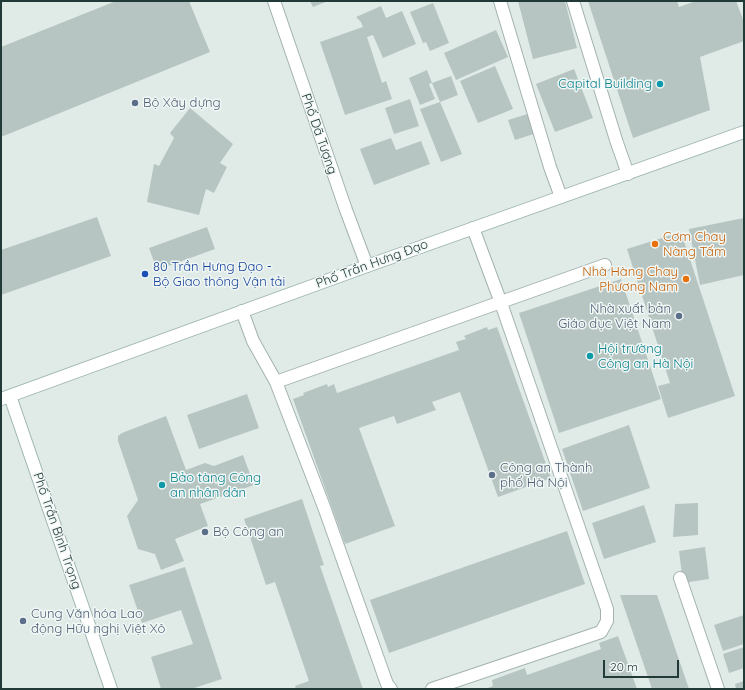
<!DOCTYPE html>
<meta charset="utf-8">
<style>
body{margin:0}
#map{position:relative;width:745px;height:690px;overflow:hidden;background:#e0ebe8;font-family:Quicksand,sans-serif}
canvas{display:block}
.frame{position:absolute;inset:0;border:2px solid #213a38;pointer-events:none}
.scale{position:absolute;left:603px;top:660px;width:76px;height:18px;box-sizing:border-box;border:2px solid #213a38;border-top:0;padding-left:5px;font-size:12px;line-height:14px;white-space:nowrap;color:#213a38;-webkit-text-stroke:3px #f1f7f5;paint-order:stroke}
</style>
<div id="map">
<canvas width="745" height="690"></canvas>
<div class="frame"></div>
<div class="scale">20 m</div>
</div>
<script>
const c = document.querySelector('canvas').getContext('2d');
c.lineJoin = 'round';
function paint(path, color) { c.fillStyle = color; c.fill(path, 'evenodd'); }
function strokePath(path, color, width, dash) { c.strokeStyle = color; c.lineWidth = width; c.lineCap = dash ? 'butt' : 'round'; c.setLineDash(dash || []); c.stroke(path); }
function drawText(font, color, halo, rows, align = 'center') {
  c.font = font + ' Quicksand,sans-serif'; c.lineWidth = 3; c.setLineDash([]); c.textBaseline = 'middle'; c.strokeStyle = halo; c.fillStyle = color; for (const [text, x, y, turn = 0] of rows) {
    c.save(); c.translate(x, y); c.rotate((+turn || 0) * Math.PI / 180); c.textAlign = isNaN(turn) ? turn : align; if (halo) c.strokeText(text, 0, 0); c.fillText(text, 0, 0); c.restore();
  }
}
const building = new Path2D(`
 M 116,1 L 189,1 L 210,52 L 1,137 L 1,47 Z
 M 310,1 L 328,1 L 313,7 Z
 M 518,1 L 565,1 L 577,48 L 533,59 Z
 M 588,1 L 677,1 L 679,7 L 696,1 L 736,1 L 744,22 L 744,41 L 700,57 L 710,110 L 633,138 Z
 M 433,3 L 449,43 L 430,51 L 426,42 L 423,43 L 410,12 Z
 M 381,6 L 386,18 L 402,11 L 416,44 L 383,58 L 373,35 L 367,37 L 382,83 L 386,81 L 392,99 L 345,115 L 320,42 L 363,27 L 361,22 L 356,17 Z
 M 496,30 L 508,57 L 456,80 L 444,53 Z
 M 495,66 L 513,109 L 478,123 L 460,81 Z
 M 574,69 L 593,118 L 555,132 L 536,84 Z
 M 427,70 L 432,83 L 429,84 L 435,99 L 420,105 L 409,78 Z
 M 451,76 L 458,95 L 440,102 L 462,154 L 441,162 L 420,109 L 440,102 L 432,83 Z
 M 410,99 L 419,126 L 394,134 L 385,108 Z
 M 190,108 L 233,144 L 220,163 L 227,167 L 214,193 L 206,189 L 199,215 L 147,202 L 154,164 L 159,166 L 174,138 L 170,133 Z
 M 534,112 L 540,132 L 515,140 L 508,120 Z
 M 391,138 L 396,150 L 421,141 L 430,164 L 374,185 L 360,149 Z
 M 97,217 L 111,256 L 1,295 L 1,250 Z
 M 744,218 L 744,275 L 700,285 L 689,229 Z
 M 207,227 L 215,249 L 157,270 L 149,248 Z
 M 681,232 L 735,396 L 668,418 L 658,386 L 670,383 L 627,249 Z
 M 621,279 L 661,399 L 559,433 L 519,313 Z
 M 487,327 L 488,330 L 497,327 L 551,478 L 498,497 L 460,392 L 432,402 L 436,410 L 397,424 L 394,416 L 359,428 L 395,526 L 345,544 L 293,399 L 304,395 L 303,393 L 327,384 L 328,387 L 334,384 L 337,393 L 459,350 L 456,342 L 466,339 L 464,336 Z
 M 247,394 L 259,428 L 199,449 L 187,415 Z
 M 166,416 L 186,470 L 205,463 L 214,466 L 243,455 L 254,485 L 200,504 L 208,526 L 175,539 L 184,561 L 161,570 L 155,554 L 138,549 L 127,516 L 138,500 L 118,441 L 118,436 L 122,433 Z
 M 629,425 L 650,488 L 583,511 L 562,449 Z
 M 302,499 L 324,565 L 320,566 L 363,689 L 296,689 L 295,686 L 309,681 L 275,582 L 266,585 L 244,519 Z
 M 698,503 L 698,535 L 673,537 L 675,504 Z
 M 644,505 L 656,542 L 604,559 L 592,523 Z
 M 567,531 L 585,584 L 389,653 L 370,600 Z
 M 705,547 L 709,579 L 683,583 L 679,551 Z
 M 185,567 L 222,679 L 191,689 L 161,689 L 151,657 L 193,644 L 181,610 L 142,623 L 129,585 Z
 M 620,595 L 657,595 L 689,689 L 652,689 Z
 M 744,615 L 744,644 L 723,651 L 714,625 Z
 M 618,636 L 637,689 L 485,689 L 493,686 L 492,680 L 525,668 L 527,675 L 601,649 L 599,643 Z
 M 744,647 L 744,668 L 729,673 L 723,654 Z
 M 744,681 L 744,689 L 736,689 L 735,684 Z`);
const lane = new Path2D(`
 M 500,1 L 550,167 L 561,197
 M 573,1 L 617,143 L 628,174
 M 242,311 L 253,341 L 276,382 L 324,507 L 387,684 L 391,689
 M 276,382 L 605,265
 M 432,689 L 601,632 L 607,621 L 607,609 L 501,303 L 473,228`);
const street = new Path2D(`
 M 274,1 L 346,210 L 367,266
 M 680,578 L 718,689`);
const secondary = new Path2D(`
 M 10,396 L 111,689
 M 1,399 L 367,266 L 744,132`);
const markers = [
 [660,84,4,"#0f9aa8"],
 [135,103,4,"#5c6f8a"],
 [655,244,4,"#e8710a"],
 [145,274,4,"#1a4fb4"],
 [686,279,4,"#e8710a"],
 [679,316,4,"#5c6f8a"],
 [590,356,4,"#0f9aa8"],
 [492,475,4,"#5c6f8a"],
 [162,485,4,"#0f9aa8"],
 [205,532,4,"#5c6f8a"],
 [23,621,4,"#5c6f8a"]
];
const cultureNames = [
 ["Capital Building",652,84,"right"],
 ["Hội trường",598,349],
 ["Công an Hà Nội",598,364],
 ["Bảo tàng Công",170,478],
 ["an nhân dân",170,493]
];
const serviceNames = [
 ["Bộ Xây dựng",143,103],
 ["Nhà xuất bản",671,309,"right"],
 ["Giáo dục Việt Nam",671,324,"right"],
 ["Công an Thành",500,468],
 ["phố Hà Nội",500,483],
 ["Bộ Công an",213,532],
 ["Cung Văn hóa Lao",31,614],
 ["động Hữu nghị Việt Xô",31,629]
];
const streetNames = [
 ["Phố Dã Tượng",319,134,71],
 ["Phố Trần Hưng Đạo",372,264,-20],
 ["Phố Trần Bình Trọng",57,531,71]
];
const foodNames = [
 ["Cơm Chay",663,237],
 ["Nàng Tấm",663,252],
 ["Nhà Hàng Chay",678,272,"right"],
 ["Phương Nam",678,287,"right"]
];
const transitNames = [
 ["80 Trần Hưng Đạo -",153,267],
 ["Bộ Giao thông Vận tải",153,282]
];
paint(building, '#b6c5c1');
strokePath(lane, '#a3b2b0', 14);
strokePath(street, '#a3b2b0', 14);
strokePath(secondary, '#9fb6b2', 14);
strokePath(lane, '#fff', 12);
strokePath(street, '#fff', 12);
strokePath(secondary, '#fff', 12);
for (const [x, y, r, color] of markers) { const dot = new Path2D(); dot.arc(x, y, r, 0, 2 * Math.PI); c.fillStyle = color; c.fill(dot); strokePath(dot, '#f1f7f5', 1.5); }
drawText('13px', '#0d838f', '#f1f7f5', cultureNames, 'left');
drawText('13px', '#4e5e75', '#f1f7f5', serviceNames, 'left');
drawText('13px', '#213a38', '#f1f7f5', streetNames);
drawText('13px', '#c56008', '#f1f7f5', foodNames, 'left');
drawText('13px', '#164399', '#f1f7f5', transitNames, 'left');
</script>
